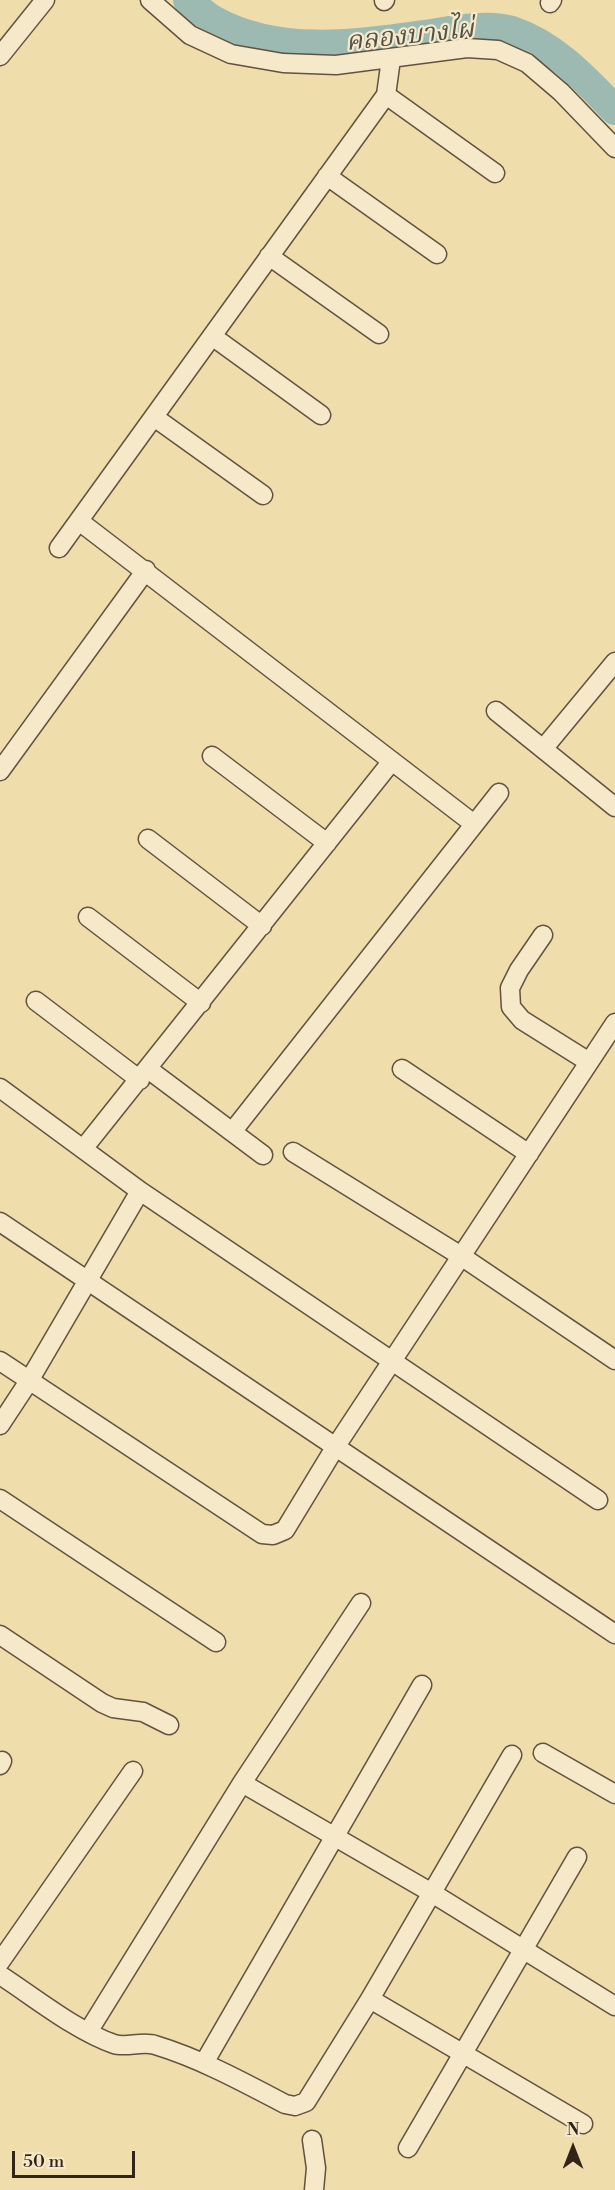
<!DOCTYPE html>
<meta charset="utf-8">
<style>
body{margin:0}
#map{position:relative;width:615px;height:2190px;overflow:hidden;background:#f0ddac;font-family:"Libre Bodoni",serif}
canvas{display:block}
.north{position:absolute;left:543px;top:2118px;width:60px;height:60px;-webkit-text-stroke:4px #f5e9c9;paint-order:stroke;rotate:0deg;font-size:16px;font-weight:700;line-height:24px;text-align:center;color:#332419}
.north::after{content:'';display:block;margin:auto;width:21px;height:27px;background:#332419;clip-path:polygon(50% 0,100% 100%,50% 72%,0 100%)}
.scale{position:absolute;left:12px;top:2151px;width:123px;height:27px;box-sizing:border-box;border:3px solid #332419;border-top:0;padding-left:8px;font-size:18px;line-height:21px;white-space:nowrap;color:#332419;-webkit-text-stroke:4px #f5e9c9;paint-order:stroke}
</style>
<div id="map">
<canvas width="615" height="2190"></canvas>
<div class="north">N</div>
<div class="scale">50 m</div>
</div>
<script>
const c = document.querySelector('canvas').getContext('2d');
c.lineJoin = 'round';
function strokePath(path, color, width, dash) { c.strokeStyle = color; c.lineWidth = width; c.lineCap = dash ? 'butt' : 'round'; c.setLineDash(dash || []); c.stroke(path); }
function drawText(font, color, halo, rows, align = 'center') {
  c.font = font + ' "Libre Bodoni","Noto Serif Thai",serif'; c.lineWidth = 4.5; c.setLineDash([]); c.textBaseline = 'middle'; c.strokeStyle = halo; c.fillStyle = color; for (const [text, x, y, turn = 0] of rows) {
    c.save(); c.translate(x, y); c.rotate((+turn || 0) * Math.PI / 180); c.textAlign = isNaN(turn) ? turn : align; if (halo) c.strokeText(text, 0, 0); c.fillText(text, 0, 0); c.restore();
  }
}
const river = new Path2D(`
 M 188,0 C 196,7 204,15 213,20 C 279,57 359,44 431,34 C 455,30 488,24 512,31 C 554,45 585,79 615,110`);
const minor = new Path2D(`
 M 150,0 L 190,35 L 231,54 L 283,63 L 336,65 L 467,48 L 498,50 L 527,63 L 561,92 L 615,148
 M 384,1 L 385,0
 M 550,3 L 552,0
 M 0,56 L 45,0
 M 386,95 L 495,173
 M 327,176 L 437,254
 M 269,256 L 379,334
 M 212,336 L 321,415
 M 154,417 L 263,495
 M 79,521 L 474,824
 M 59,548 L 386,95 L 391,59
 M 496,711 L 615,807
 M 543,749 L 615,662
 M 212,756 L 327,843
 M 0,771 L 146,570
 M 148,839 L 262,926
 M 88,917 L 201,1003
 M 543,935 L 519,970 L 510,988 L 511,1007 L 522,1020 L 589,1062
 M 36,1001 L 140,1080
 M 148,1069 L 263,1155
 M 402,1069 L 529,1154
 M 0,1088 L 140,1191 L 598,1500
 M 232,1132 L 499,793
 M 83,1149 L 392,761
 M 293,1152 L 461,1256 L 615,1360
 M 0,1222 L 615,1634
 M 0,1361 L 262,1534 L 273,1535 L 285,1530 L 336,1446 L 615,1023
 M 0,1425 L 29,1381 L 140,1191
 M 0,1499 L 216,1642
 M 0,1635 L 102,1703 L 113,1708 L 143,1712 L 169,1725
 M 543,1753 L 615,1794
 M 0,1765 L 2,1761
 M 242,1783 L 432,1893 L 615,2006
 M 0,1962 L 133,1771
 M 0,1975 C 34,1997 76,2031 114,2044 C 125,2048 142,2041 155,2045 C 201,2059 243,2082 285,2104 L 295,2106 L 306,2102 L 370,1999 L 512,1755
 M 370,1999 L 583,2124
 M 88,2032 L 242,1783 L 361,1603
 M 204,2063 L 422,1685
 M 312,2140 L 316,2168 L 314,2190
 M 408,2148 L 577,1857`);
const waterNames = [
 ["คลองบางไผ่",410,37,-6]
];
strokePath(river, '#9cbab1', 30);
strokePath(minor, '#62523e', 21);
strokePath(minor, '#f5e9c9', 18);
drawText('italic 26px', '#525147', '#f5e9c9', waterNames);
</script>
